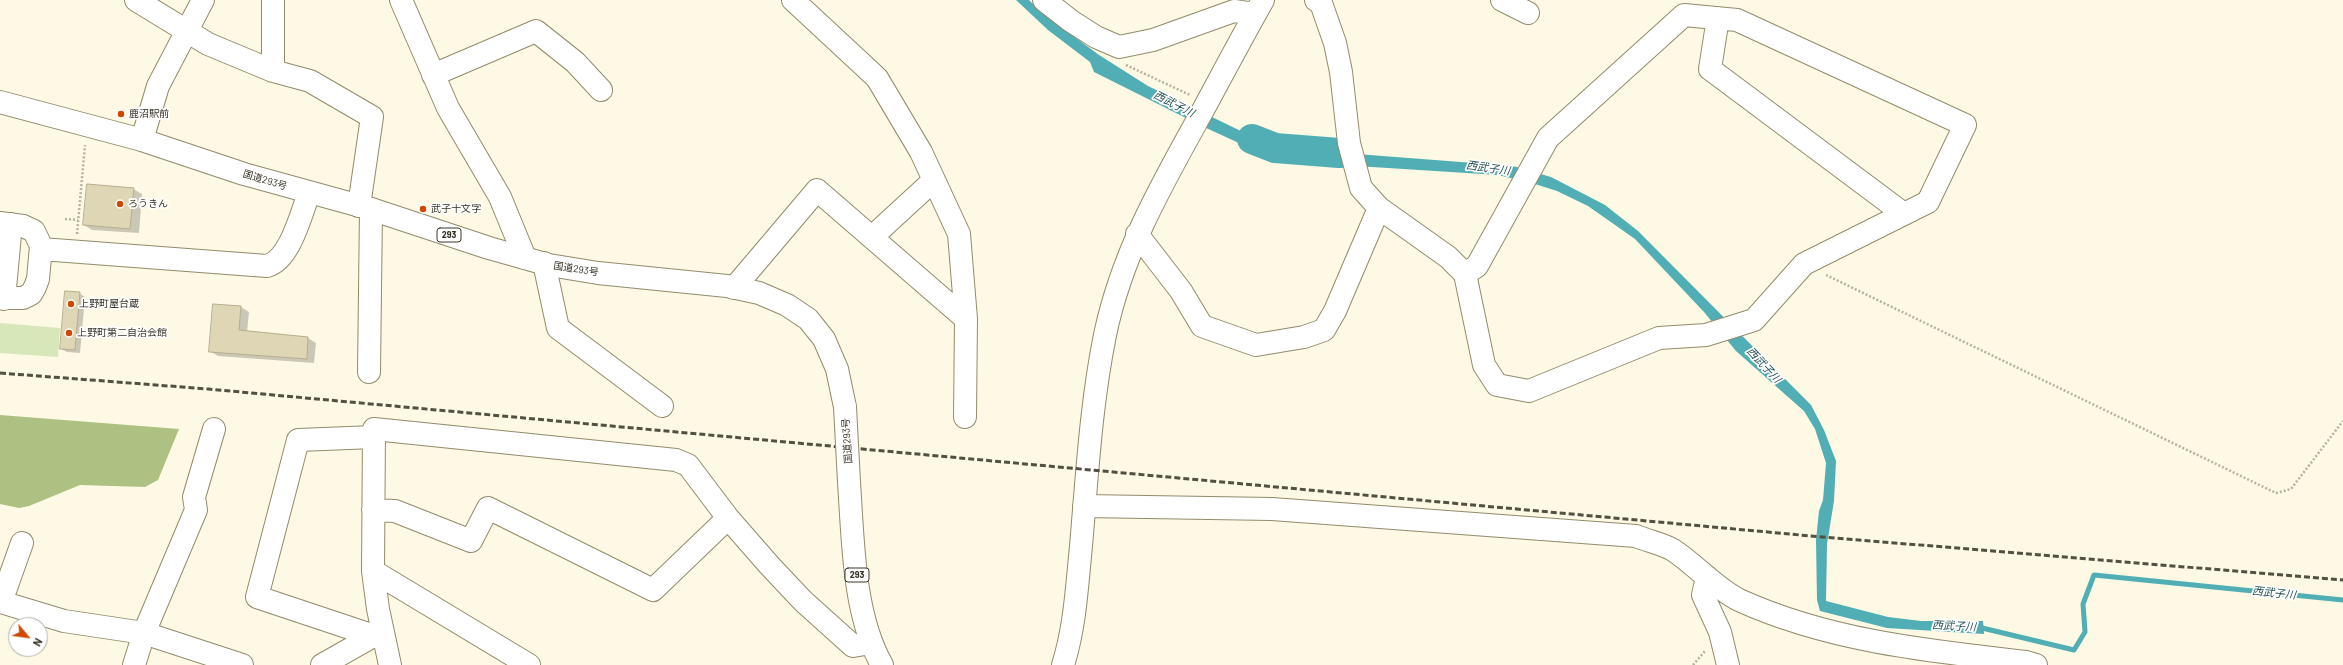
<!DOCTYPE html>
<meta charset="utf-8">
<style>
body{margin:0}
#map{position:relative;width:2343px;height:665px;overflow:hidden;background:#fdf9e4;font-family:Barlow,sans-serif}
canvas{display:block}
.north{position:absolute;left:8px;top:617px;width:40px;height:40px;box-sizing:border-box;background:#fff;border:1px solid #afaea9;border-radius:50%;rotate:119deg;font-size:11px;font-weight:700;line-height:16px;text-align:center;color:#383527}
.north::after{content:'';display:block;margin:auto;width:14px;height:18px;background:#cd4800;clip-path:polygon(50% 0,100% 100%,50% 72%,0 100%)}
</style>
<div id="map">
<canvas width="2343" height="665"></canvas>
<div class="north">N</div>
</div>
<script>
const c = document.querySelector('canvas').getContext('2d');
c.lineJoin = 'round';
function paint(path, color) { c.fillStyle = color; c.fill(path, 'evenodd'); }
function strokePath(path, color, width, dash) { c.strokeStyle = color; c.lineWidth = width; c.lineCap = dash ? 'butt' : 'round'; c.setLineDash(dash || []); c.stroke(path); }
function drawText(font, color, halo, rows, align = 'center') {
  c.font = font + ' Barlow,"Noto Sans JP",sans-serif'; c.lineWidth = 3.5; c.setLineDash([]); c.textBaseline = 'middle'; c.strokeStyle = halo; c.fillStyle = color; for (const [text, x, y, turn = 0] of rows) {
    c.save(); c.translate(x, y); c.rotate((+turn || 0) * Math.PI / 180); c.textAlign = isNaN(turn) ? turn : align; if (halo) c.strokeText(text, 0, 0); c.fillText(text, 0, 0); c.restore();
  }
}
const green = new Path2D(`
 M 0,323 L 60,328 L 58,357 L 0,353 Z`);
const forest = new Path2D(`
 M 0,415 L 179,429 L 158,480 L 145,487 L 80,485 L 29,506 L 19,508 L 0,504 Z`);
const water = new Path2D(`
 M 1016,0 L 1029,0 L 1041,12 L 1099,55 L 1148,86 L 1247,134 L 1291,149 L 1513,166 L 1551,177 L 1605,205 L 1638,231 L 1811,405 L 1824,430 L 1836,461 L 1834,501 L 1827,544 L 1826,601 L 1888,617 L 1921,621 L 1983,621 L 1984,634 L 1887,628 L 1820,611 L 1817,600 L 1816,540 L 1819,511 L 1823,500 L 1826,463 L 1815,429 L 1804,411 L 1736,351 L 1704,312 L 1635,239 L 1588,206 L 1557,191 L 1535,184 L 1498,175 L 1325,164 L 1252,149 L 1204,127 L 1094,72 L 1090,62 L 1048,30 Z`);
const shadow = new Path2D(`
 M 133,189 L 142,194 L 139,233 L 92,230 L 84,225 Z
 M 79,293 L 85,297 L 80,353 L 67,352 L 61,349 Z
 M 241,307 L 249,312 L 247,332 L 308,338 L 316,343 L 314,363 L 218,356 L 210,351 Z`);
const stream = new Path2D(`
 M 1978,627 L 2074,650 L 2085,632 L 2083,604 L 2094,575 L 2343,600`);
const river = new Path2D(`
 M 1252,139 L 1275,148 L 1339,153`);
const building = new Path2D(`
 M 87,184 L 134,188 L 130,229 L 83,225 Z
 M 65,291 L 80,292 L 75,350 L 60,349 Z
 M 213,304 L 241,306 L 239,330 L 308,337 L 307,359 L 209,352 Z`);
const path = new Path2D(`
 M 1126,65 L 1190,95
 M 65,219 L 78,220
 M 77,234 L 85,145
 M 1826,275 L 2276,493 L 2291,489 L 2343,421
 M 1693,665 L 1705,651`);
const minor = new Path2D(`
 M 136,0 L 208,44 L 273,71 L 310,81 L 372,117 L 359,206
 M 401,0 L 448,108 L 500,197 L 525,258
 M 793,0 L 877,78 L 921,152 L 959,234 L 966,319 L 965,417
 M 1044,0 L 1071,21 L 1096,37 L 1119,47 L 1153,40 L 1234,11 L 1255,14
 M 1316,0 L 1321,3 L 1335,43 L 1341,72 L 1349,143 L 1361,188 L 1379,208 L 1448,257 L 1465,274
 M 1502,0 L 1528,13
 M 1684,15 L 1737,20 L 1965,125 L 1928,202 L 1804,264 L 1754,320 L 1706,335 L 1659,338 L 1529,391 L 1497,385 L 1484,365 L 1465,274 L 1477,266 L 1548,138 Z
 M 1718,18 L 1710,69 L 1904,214
 M 273,71 L 273,0
 M 433,75 L 536,31 L 575,62 L 601,90
 M 142,140 L 158,86 L 203,0
 M 0,223 L 23,226 L 34,231 L 41,246 L 38,279 L 35,287 L 31,294 L 23,298 L 0,298
 M 1137,234 L 1181,291 L 1202,326 L 1256,345 L 1304,337 L 1324,330 L 1335,311 L 1379,208
 M 872,237 L 934,180
 M 41,249 L 267,266 C 290,260 301,214 309,193
 M 544,263 L 558,328 L 662,406
 M 734,288 L 817,190 L 966,319
 M 4,299 L 11,224
 M 369,372 L 371,209
 M 214,429 L 194,497 L 196,510 L 144,633 L 242,665
 M 1084,506 L 1272,509 L 1636,536 C 1648,541 1663,544 1673,550 C 1696,565 1715,588 1739,600 C 1829,641 1929,651 2026,662 L 2036,665
 M 373,510 L 395,511 L 471,541 L 488,508 L 653,590 L 728,518
 M 22,543 L 1,602 L 64,621 L 144,633 L 134,665
 M 373,571 L 529,665
 M 1707,577 L 1703,595 L 1720,632 L 1728,665
 M 374,636 L 257,597 L 298,440 L 374,437
 M 322,665 L 382,631
 M 390,665 L 378,609 L 373,571 L 374,429 L 676,460 L 688,465 L 728,518 L 770,566 L 803,601 L 853,646 L 871,643
 M 1063,665 C 1075,627 1077,586 1081,546 C 1087,476 1091,404 1105,335 C 1122,253 1162,184 1202,112 C 1222,75 1242,37 1263,0`);
const highway = new Path2D(`
 M 0,102 L 142,140 L 244,174 L 371,209 L 489,248 L 549,265 L 598,273 L 727,286 L 759,293 L 787,305 L 808,319 L 824,339 L 837,369 L 845,407
 M 849,482 C 853,539 853,614 882,665`);
const rail = new Path2D(`
 M 0,373 L 208,389 L 1811,536 L 2343,580`);
const highwayBridge = new Path2D(`
 M 845,407 L 849,482`);
const markers = [
 [121,114,4,"#cd4800"],
 [120,204,4,"#cd4800"],
 [423,209,4,"#cd4800"],
 [71,304,4,"#cd4800"],
 [69,333,4,"#cd4800"]
];
const shields = [
 [449,235,24],
 [857,575,24]
];
const shieldNames = [
 ["293",449,235],
 ["293",857,575]
];
const poiNames = [
 ["鹿沼駅前",129,114],
 ["ろうきん",128,204],
 ["武子十文字",431,209],
 ["上野町屋台蔵",79,304],
 ["上野町第二自治会館",77,333]
];
const streetNames = [
 ["国道293号",265,180,17],
 ["国道293号",576,269,9],
 ["国道293号",847,441,-94]
];
const waterNames = [
 ["西武子川",1174,104,27],
 ["西武子川",1488,168,8],
 ["西武子川",1764,365,47],
 ["西武子川",2274,593,6],
 ["西武子川",1954,626,3]
];
paint(green, '#d7e7b9');
paint(forest, '#adc282');
paint(water, '#50aeb4');
paint(shadow, '#0003');
strokePath(stream, '#50aeb4', 5);
strokePath(river, '#50aeb4', 30);
paint(building, '#ded6b5');
strokePath(building, '#b5ad8d', 1);
strokePath(minor, '#928b6b', 24);
strokePath(highway, '#928b6b', 24);
strokePath(path, '#b6b2a0', 2.5, [2, 2]);
strokePath(minor, '#fff', 22);
strokePath(highway, '#fff', 22);
strokePath(rail, '#535041', 3, [6, 3]);
strokePath(highwayBridge, '#928b6b', 24, []);
strokePath(highwayBridge, '#fff', 22);
for (const [x, y, r, color] of markers) { const dot = new Path2D(); dot.arc(x, y, r, 0, 2 * Math.PI); c.fillStyle = color; c.fill(dot); strokePath(dot, '#fff', 1.5); }
for (const [x, y, w] of shields) { const box = new Path2D(); box.roundRect(x - w / 2, y - 7, w, 14, 3); c.fillStyle = '#fff'; c.fill(box); strokePath(box, '#383527', 1); }
drawText('bold 9px', '#383527', null, shieldNames);
drawText('10px', '#383527', '#fff', poiNames, 'left');
drawText('10px', '#383527', '#fff', streetNames);
drawText('italic 11px', '#275154', '#fff', waterNames);
</script>
